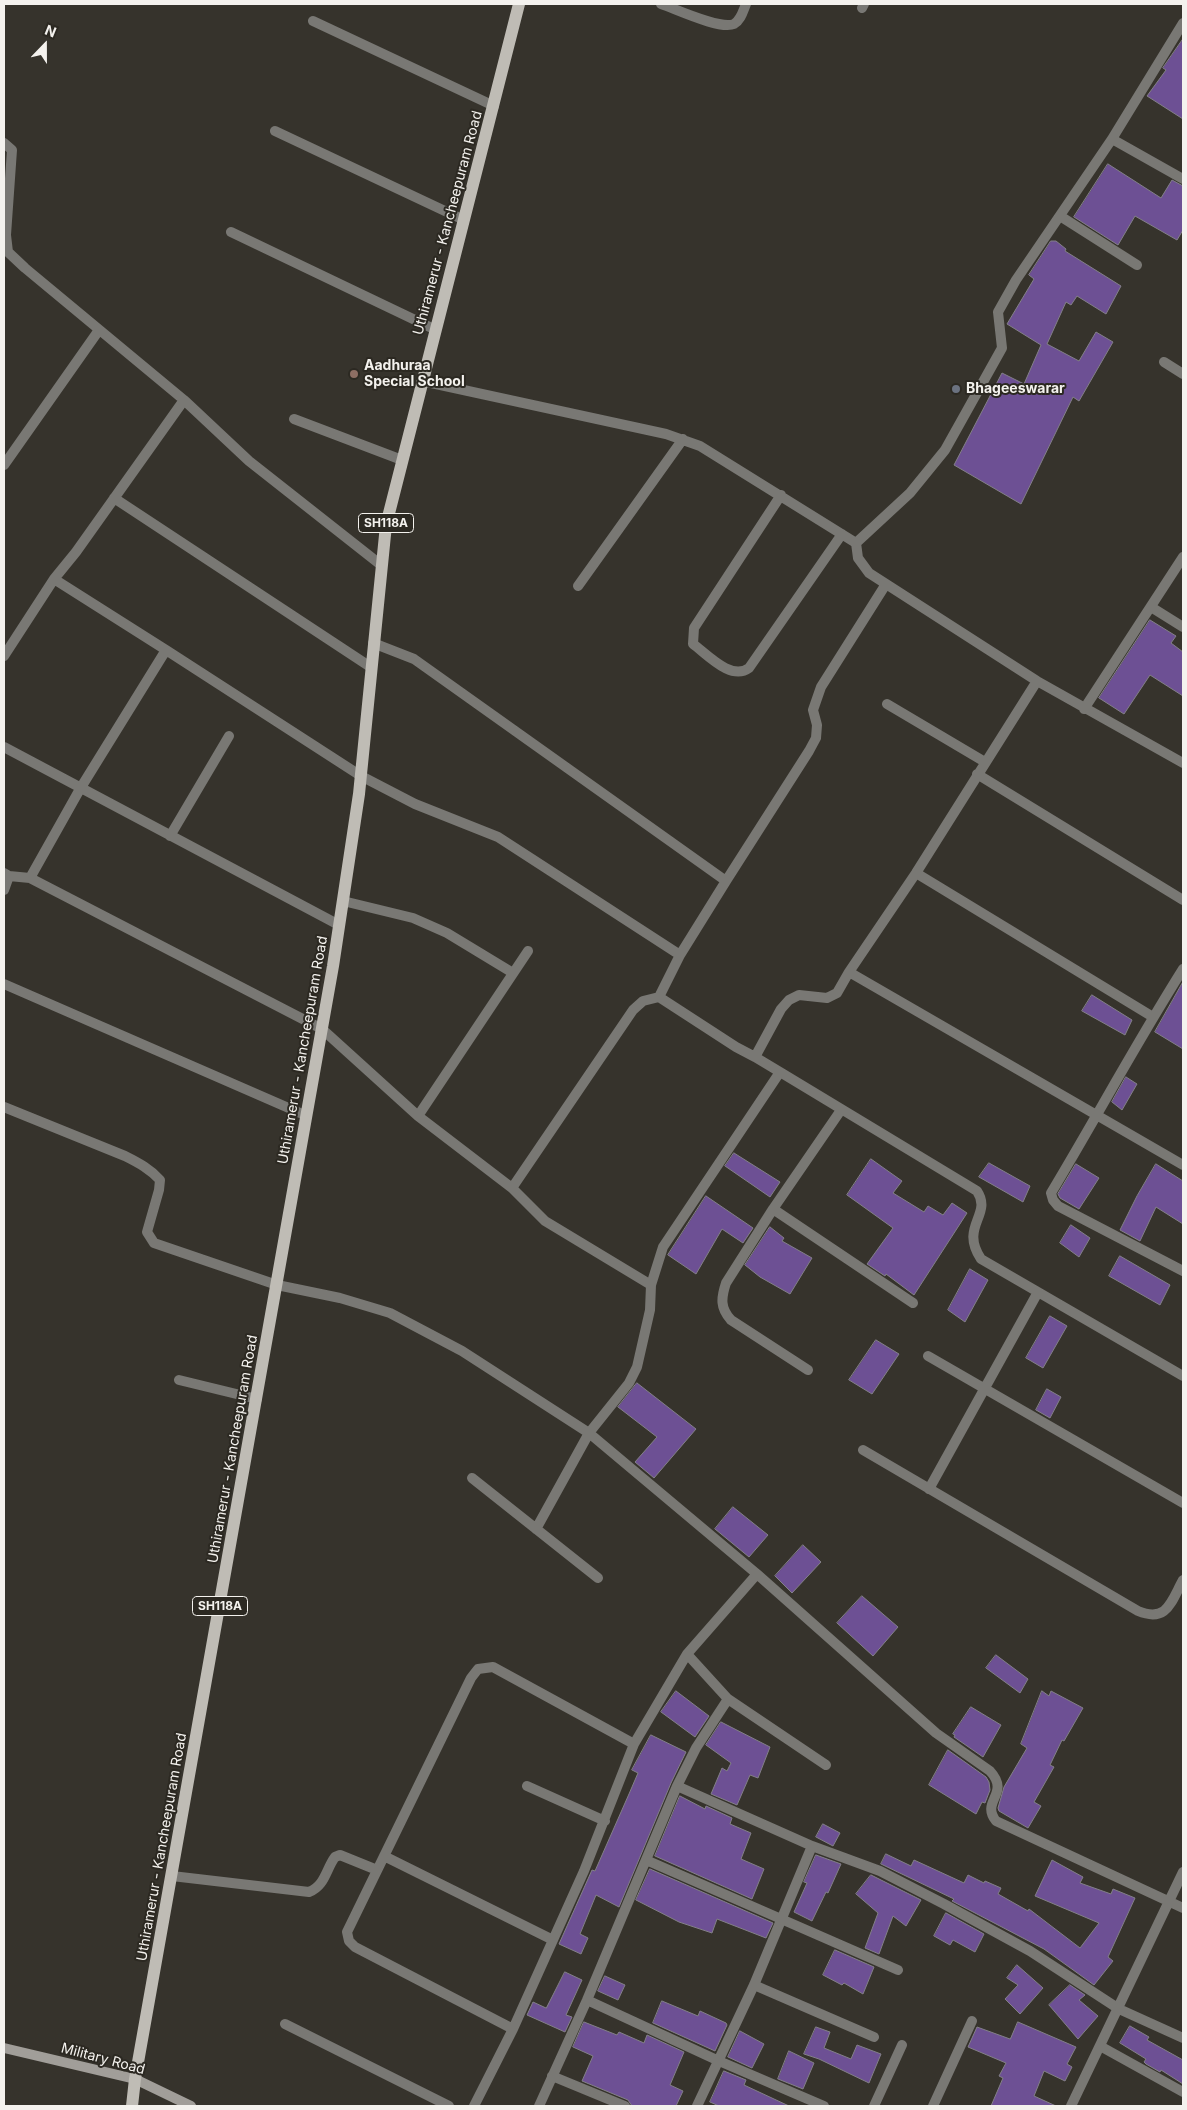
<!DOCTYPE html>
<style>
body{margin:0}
#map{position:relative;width:1187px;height:2110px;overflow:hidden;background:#36332c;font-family:Inter,sans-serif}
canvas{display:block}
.frame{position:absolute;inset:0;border:5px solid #f4f2ee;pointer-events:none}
.north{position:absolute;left:20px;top:20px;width:50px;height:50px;-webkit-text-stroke:4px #2c2922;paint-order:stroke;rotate:22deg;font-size:14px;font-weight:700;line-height:20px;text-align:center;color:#f4f2ee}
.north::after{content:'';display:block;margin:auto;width:18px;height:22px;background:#f4f2ee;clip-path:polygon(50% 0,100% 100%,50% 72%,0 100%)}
</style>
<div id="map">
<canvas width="1187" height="2110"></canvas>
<div class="frame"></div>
<div class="north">N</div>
</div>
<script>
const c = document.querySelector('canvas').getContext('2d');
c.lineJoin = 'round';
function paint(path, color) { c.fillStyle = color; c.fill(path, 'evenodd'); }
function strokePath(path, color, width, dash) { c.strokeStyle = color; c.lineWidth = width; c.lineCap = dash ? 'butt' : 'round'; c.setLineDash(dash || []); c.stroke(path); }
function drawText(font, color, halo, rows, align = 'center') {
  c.font = font + ' Inter,sans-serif'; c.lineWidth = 4; c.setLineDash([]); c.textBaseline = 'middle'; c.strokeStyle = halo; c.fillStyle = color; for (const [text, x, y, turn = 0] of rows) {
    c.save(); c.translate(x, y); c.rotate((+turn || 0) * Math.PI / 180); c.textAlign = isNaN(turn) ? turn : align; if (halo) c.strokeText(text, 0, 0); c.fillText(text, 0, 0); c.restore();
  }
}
const building = new Path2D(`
 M 1183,39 L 1183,119 L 1147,96 L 1166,70 L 1163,68 Z
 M 1108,164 L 1161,198 L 1172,180 L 1183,186 L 1183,230 L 1177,240 L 1135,216 L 1118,245 L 1074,217 Z
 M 1051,241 L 1056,241 L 1066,249 L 1065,251 L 1121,286 L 1106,314 L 1077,296 L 1071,305 L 1066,302 L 1047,344 L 1079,361 L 1096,332 L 1113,342 L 1079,401 L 1073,397 L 1021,504 L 954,465 L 1002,373 L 1024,384 L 1041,345 L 1007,324 L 1034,279 L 1029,275 Z
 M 1150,620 L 1176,636 L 1171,643 L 1183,652 L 1183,696 L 1150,675 L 1124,714 L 1099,698 Z
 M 1183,982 L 1183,1049 L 1155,1032 Z
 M 1092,995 L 1132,1020 L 1125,1035 L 1082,1011 Z
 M 1126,1077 L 1137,1084 L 1122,1110 L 1112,1102 Z
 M 734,1153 L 780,1182 L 770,1197 L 725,1166 Z
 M 871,1159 L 902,1181 L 893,1193 L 924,1212 L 928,1206 L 943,1215 L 952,1203 L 967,1213 L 914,1295 L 886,1274 L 885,1276 L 867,1264 L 893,1228 L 847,1195 Z
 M 989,1163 L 1030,1186 L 1023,1202 L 979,1177 Z
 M 1076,1164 L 1099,1178 L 1079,1209 L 1060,1198 L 1058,1194 Z
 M 1156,1164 L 1183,1181 L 1183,1224 L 1156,1207 L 1140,1241 L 1120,1230 L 1137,1196 Z
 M 706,1196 L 753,1228 L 743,1243 L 722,1229 L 696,1274 L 668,1255 Z
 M 1071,1225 L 1090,1238 L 1079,1257 L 1060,1243 Z
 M 770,1227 L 784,1238 L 782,1241 L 812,1258 L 790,1294 L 760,1277 L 745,1265 Z
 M 1120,1256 L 1170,1285 L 1160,1305 L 1109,1276 Z
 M 970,1269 L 988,1280 L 965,1322 L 948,1310 Z
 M 1050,1316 L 1067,1326 L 1043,1368 L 1026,1358 Z
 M 876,1340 L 899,1354 L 872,1394 L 849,1380 Z
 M 637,1383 L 696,1429 L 654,1478 L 635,1462 L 657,1437 L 618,1407 Z
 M 1047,1389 L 1061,1397 L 1050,1418 L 1036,1410 Z
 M 733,1507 L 768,1535 L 749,1557 L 715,1529 Z
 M 803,1545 L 821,1562 L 792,1593 L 775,1576 Z
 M 862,1596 L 898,1627 L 873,1656 L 837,1623 Z
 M 996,1655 L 1028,1679 L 1020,1693 L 986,1668 Z
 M 676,1691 L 709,1716 L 695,1737 L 661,1712 Z
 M 1042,1691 L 1049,1696 L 1051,1691 L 1083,1708 L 1064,1741 L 1062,1740 L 1050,1765 L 1054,1767 L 1034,1802 L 1041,1806 L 1028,1828 L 999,1811 L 998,1808 L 1004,1787 L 1027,1748 L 1021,1744 Z
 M 971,1707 L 1001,1725 L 983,1757 L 954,1737 L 955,1735 L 953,1734 Z
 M 721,1722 L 770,1747 L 758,1778 L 750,1775 L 737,1805 L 711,1794 L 722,1768 L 727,1771 L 731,1763 L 706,1745 Z
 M 651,1735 L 686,1752 L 671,1783 L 619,1907 L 596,1895 L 580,1934 L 588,1938 L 581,1954 L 559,1944 L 592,1870 L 595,1871 L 629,1794 L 638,1773 L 632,1770 Z
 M 948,1750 L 986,1777 L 989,1782 L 990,1790 L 985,1803 L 982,1802 L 976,1814 L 929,1785 Z
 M 680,1796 L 705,1809 L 706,1806 L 732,1818 L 730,1824 L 751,1833 L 741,1859 L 764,1869 L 752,1899 L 655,1856 Z
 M 823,1824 L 840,1833 L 833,1846 L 816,1837 Z
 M 886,1854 L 911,1866 L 914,1860 L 964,1883 L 968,1875 L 984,1883 L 985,1881 L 1001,1888 L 998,1894 L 1028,1911 L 1029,1909 L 1080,1948 L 1099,1923 L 1035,1896 L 1052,1860 L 1083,1877 L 1080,1883 L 1111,1894 L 1113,1889 L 1135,1898 L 1108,1957 L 1113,1961 L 1094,1985 L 1044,1949 L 952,1901 L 954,1899 L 881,1864 Z
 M 816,1855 L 841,1864 L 828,1893 L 826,1892 L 812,1921 L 794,1912 L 807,1883 L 804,1882 Z
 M 650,1869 L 773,1923 L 766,1938 L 717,1919 L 712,1933 L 679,1922 L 636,1900 Z
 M 871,1875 L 921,1900 L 906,1926 L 893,1916 L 879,1954 L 865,1948 L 878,1913 L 856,1894 Z
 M 946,1913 L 984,1934 L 975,1952 L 953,1940 L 950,1945 L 934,1936 Z
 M 835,1950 L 874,1967 L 863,1994 L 844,1983 L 842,1985 L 823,1975 Z
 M 1017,1965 L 1043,1988 L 1020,2014 L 1005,1999 L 1018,1985 L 1007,1978 Z
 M 565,1972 L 582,1980 L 566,2015 L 572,2017 L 565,2032 L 527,2015 L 533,2002 L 546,2008 Z
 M 605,1976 L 625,1985 L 618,2000 L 598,1991 Z
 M 1070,1985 L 1085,1995 L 1079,2000 L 1098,2016 L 1078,2039 L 1049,2005 Z
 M 662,2001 L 698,2016 L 700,2011 L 726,2023 L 727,2025 L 715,2051 L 653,2023 Z
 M 584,2022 L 617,2035 L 619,2032 L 644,2043 L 647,2035 L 684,2052 L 670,2085 L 683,2091 L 676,2106 L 632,2106 L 628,2100 L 582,2081 L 593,2056 L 573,2047 Z
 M 1018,2022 L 1076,2047 L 1067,2064 L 1072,2067 L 1065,2081 L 1044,2071 L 1034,2096 L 1056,2106 L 991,2106 L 1003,2078 L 999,2076 L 1006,2063 L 968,2047 L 977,2027 L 1010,2039 Z
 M 1130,2026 L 1149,2037 L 1147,2040 L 1183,2060 L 1183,2084 L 1161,2070 L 1160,2072 L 1146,2064 L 1144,2062 L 1146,2059 L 1120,2043 Z
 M 816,2027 L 830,2032 L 824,2048 L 851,2059 L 857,2045 L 881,2054 L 869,2083 L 819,2059 L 804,2054 Z
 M 740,2031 L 764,2044 L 752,2068 L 728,2057 Z
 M 789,2051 L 814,2063 L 803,2089 L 778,2079 Z
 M 724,2071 L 746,2080 L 744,2085 L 789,2106 L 719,2106 L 710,2102 Z`);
const minor = new Path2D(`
 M 661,4 C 676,9 720,30 734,24 C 741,20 743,11 746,4
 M 862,8 L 864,4
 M 313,21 L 494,106
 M 1183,23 L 1112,139 L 1016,280 L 998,312 L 1002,348 L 945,450 L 910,493 L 856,543 L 858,558 L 869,573 L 1037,681 L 1183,763
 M 275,131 L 464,220
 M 1112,139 L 1183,179
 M 4,143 L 12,150 L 6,235 L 8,252 L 25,268 L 184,400 L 249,461 L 381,565
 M 1060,216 L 1137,265
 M 231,232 L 436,330
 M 1164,362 L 1183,374
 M 422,381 L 666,434 L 700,446 L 856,543
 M 294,419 L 402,460
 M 4,465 L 99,330
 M 781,495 L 694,628 L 693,644 C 708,655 731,681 749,668 L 842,534
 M 114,498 L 372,668
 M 54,579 L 166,650 L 80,789 L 30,878 L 322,1029 L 418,1116 L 512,1188 L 545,1221 L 651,1285
 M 578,586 L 683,439
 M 1151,607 L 1183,627
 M 373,643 L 414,659 L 726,881 L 680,955
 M 166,650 L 361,776 L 415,804 L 498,837 L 680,955 L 659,997
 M 4,656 L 54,579 L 76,552 L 184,400
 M 887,704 L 985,762
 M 1084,709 L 1183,557
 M 4,747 L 339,925
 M 977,774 L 1183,900
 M 170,836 L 229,736
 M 4,873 L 9,876 L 4,890
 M 916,873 L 1153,1017
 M 9,876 L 30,878
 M 726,881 L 809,751 L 816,738 L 817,725 L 813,710 L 821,687 L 886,584
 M 343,901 L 413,918 L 447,933 L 513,973
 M 1183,969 C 1137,1042 1096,1118 1051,1193 L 1053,1200 L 1058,1206 L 1183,1271
 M 849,972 L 1183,1165
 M 4,984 L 307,1116
 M 780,1072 L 755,1057 L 781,1009 L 789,1000 L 799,995 L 827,998 L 837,993 L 849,972 L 916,873 L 1037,681
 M 4,1107 L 125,1156 C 139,1163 150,1169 160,1180 L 159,1190 L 147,1232 L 154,1243 L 277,1285 L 340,1298 L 390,1313 L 462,1351 L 589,1433 L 629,1383 L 637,1367 L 650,1310 L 651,1285 L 663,1247 L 780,1072 L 977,1191 C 993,1215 959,1226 981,1259 L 1183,1376
 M 418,1116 L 528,951
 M 512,1188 L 633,1010 L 643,1001 L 659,997 L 736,1047 L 755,1057
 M 773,1209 L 913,1303
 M 928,1356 L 1183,1503
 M 808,1370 L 731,1320 C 720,1308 721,1298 726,1283 L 773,1209 L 841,1110
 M 179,1380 L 257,1399
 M 863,1450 L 1138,1611 C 1167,1623 1171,1602 1183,1580
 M 472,1478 L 598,1578
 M 929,1489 L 1038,1292
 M 536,1529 L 589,1433 L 757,1574 L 936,1733 L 990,1771 C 1011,1794 980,1801 996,1821 L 1183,1908
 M 687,1654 L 757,1574
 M 728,1699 L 826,1765
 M 527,1786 L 605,1821
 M 384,1856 L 553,1940
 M 646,1860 L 898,1970
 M 172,1876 L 309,1892 C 325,1886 326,1869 335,1857 L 340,1855 L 377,1870
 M 754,1985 L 874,2037
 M 587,2000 L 719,2061 L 824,2106
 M 285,2024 L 449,2106
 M 513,2029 L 355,1947 L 349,1941 L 347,1932 L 471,1678 L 478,1669 L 493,1667 L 634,1744
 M 1100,2046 L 1183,2092
 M 552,2076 L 625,2106
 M 474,2106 L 513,2029 L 584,1871 L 634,1744 L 687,1654 L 728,1699 L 696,1748 L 677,1786 L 812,1846 L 880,1871 L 944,1904 L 1030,1951 L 1119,2009 L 1183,2038
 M 539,2106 L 587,2000 L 677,1786
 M 697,2106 L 754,1985 L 812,1846
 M 874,2106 L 902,2045
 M 933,2106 L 972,2021
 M 1071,2106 L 1183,1872`);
const secondary = new Path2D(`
 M 4,2048 L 135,2079 L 191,2106`);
const primary = new Path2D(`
 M 132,2106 L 135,2079 L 333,966 L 359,794 L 386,525 L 519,4`);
const markers = [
 [354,374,5,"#8d6e63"],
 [956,389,5,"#6b7280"]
];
const shields = [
 [386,523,55],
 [220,1606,55]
];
const shieldNames = [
 ["SH118A",386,523],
 ["SH118A",220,1606]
];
const streetNames = [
 ["Uthiramerur - Kancheepuram Road",448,223,-75],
 ["Uthiramerur - Kancheepuram Road",303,1050,-80],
 ["Uthiramerur - Kancheepuram Road",233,1449,-80],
 ["Uthiramerur - Kancheepuram Road",162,1847,-80],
 ["Military Road",103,2059,15]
];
const poiNames = [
 ["Aadhuraa",364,366],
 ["Special School",364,382],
 ["Bhageeswarar",966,389]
];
paint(building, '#6d5094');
strokePath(building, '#838088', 1);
strokePath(minor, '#797874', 10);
strokePath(secondary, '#a19e99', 10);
strokePath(primary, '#bfbcb5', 12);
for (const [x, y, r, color] of markers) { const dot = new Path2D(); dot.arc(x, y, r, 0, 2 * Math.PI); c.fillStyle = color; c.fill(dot); strokePath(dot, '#2c2922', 2); }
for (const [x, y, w] of shields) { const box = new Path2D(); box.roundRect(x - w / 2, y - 9.5, w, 19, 4); c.fillStyle = '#2c2922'; c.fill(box); strokePath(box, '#f4f2ee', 1); }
drawText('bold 12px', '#f4f2ee', null, shieldNames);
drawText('14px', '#f4f2ee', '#2c2922', streetNames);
drawText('bold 14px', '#f4f2ee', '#2c2922', poiNames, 'left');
</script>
